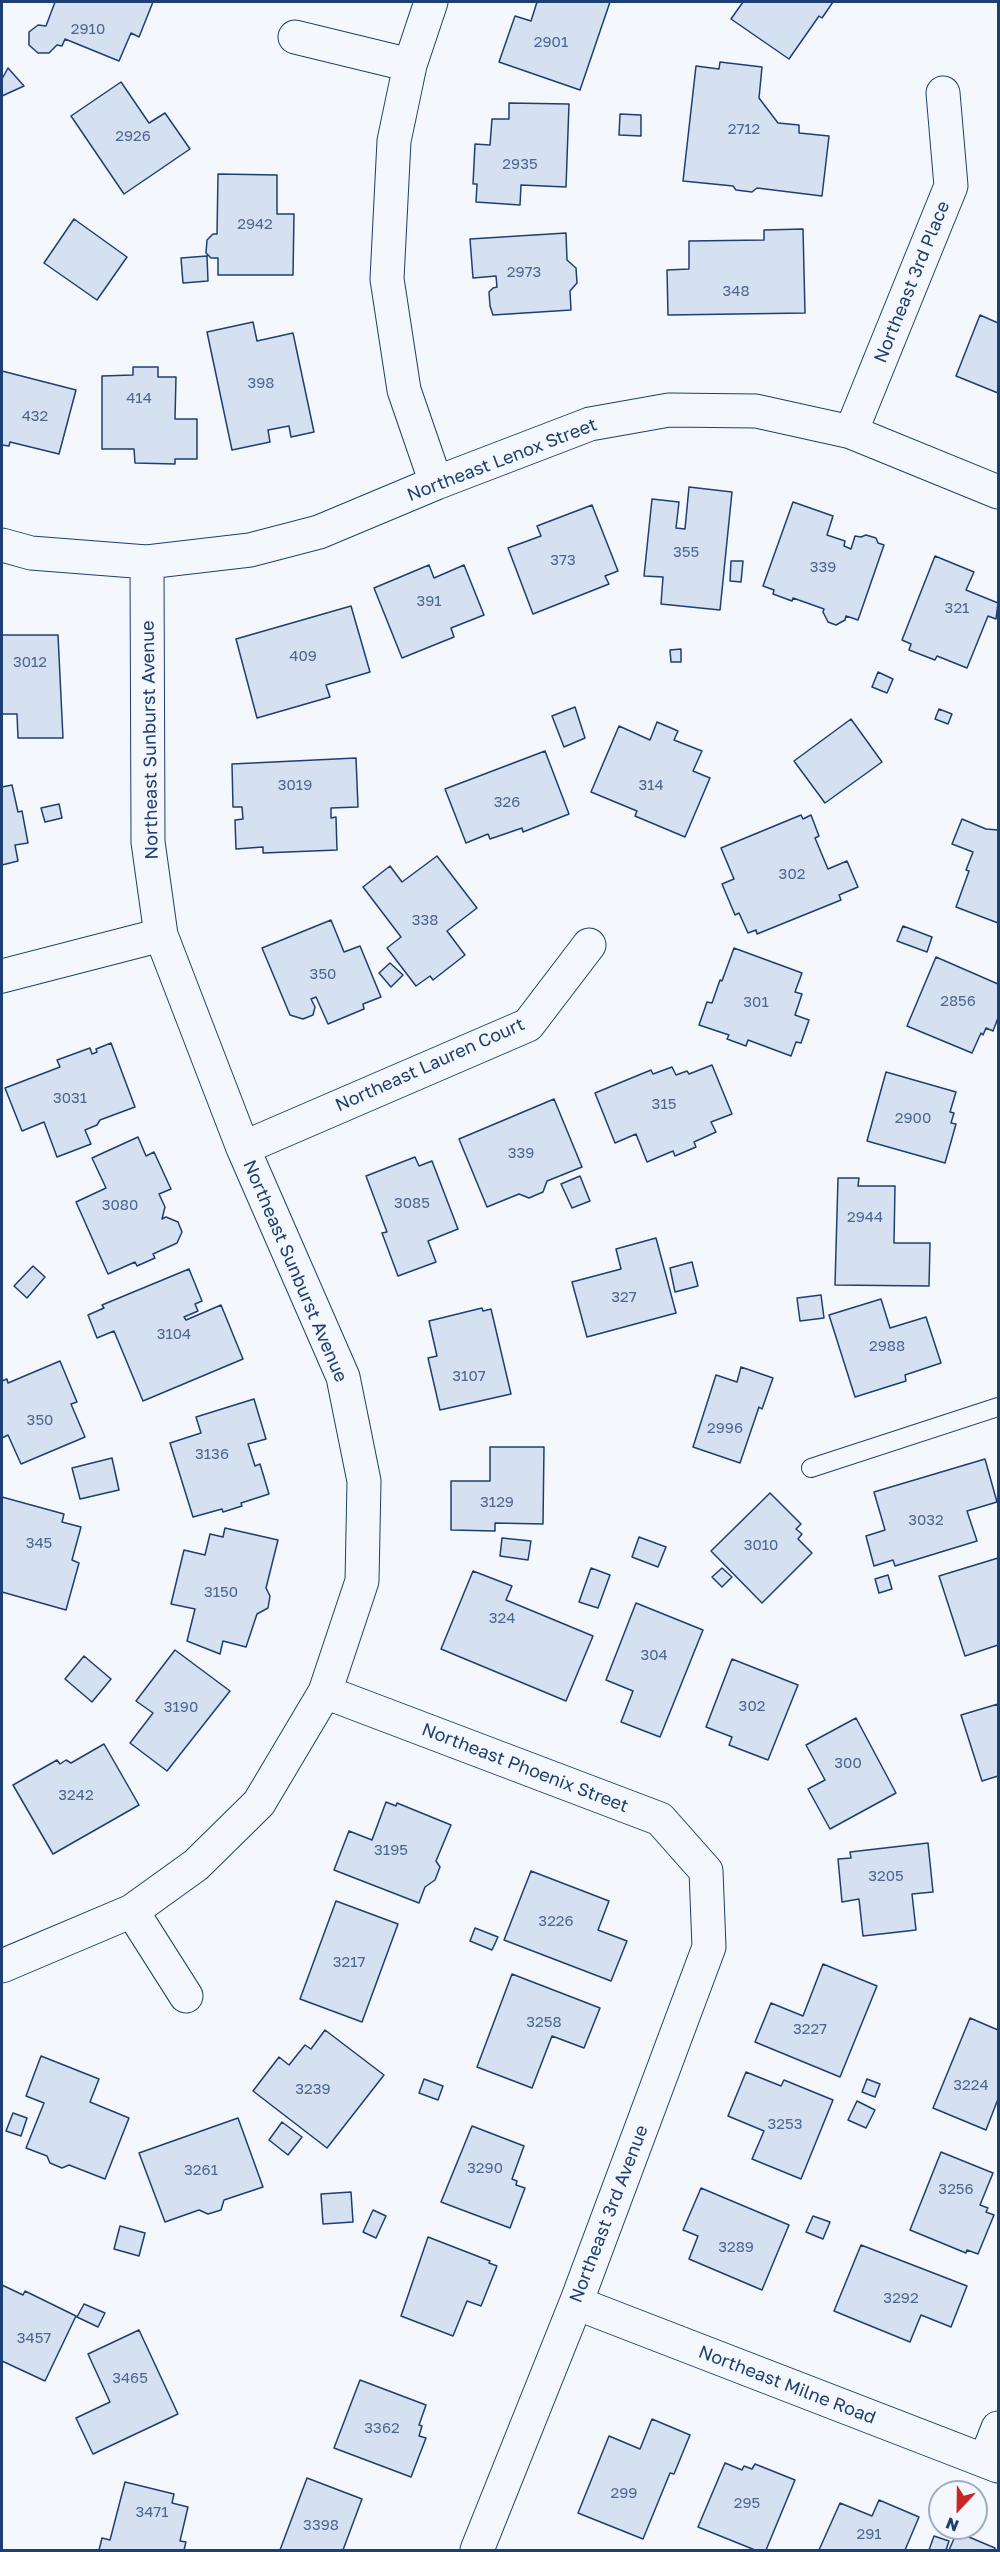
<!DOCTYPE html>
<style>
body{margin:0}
#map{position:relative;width:1000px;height:2552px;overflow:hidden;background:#f4f7fb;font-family:"Golos Text",sans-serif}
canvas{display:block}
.frame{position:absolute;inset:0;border:3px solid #1d3f73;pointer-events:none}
.north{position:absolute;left:928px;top:2480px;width:60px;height:60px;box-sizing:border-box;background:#f4f7fb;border:2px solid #9eadc5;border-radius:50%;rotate:202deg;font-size:16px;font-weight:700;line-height:24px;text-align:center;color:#1d3f73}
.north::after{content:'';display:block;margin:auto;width:21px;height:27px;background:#c62828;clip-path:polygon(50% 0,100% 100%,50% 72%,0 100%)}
</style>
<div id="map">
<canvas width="1000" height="2552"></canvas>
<div class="frame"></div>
<div class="north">N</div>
</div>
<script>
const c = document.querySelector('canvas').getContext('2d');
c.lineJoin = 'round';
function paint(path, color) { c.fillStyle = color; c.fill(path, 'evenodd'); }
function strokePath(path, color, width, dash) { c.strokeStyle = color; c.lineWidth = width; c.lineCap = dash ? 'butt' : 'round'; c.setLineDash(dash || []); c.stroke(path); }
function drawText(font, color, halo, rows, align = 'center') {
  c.font = font + ' "Golos Text",sans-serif'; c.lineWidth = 4.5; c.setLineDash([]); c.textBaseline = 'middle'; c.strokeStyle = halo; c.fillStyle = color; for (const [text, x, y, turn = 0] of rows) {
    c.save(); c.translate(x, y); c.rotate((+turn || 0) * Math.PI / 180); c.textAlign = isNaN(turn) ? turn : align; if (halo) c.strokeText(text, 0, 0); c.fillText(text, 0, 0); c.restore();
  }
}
const building = new Path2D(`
 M 55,2 L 153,2 L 139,37 L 131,33 L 119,61 L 65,39 L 62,46 L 57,45 L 49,53 L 38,53 L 29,45 L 29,32 L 38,25 L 46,26 Z
 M 537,2 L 610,2 L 580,90 L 499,62 L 515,16 L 531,21 Z
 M 743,2 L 833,2 L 822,18 L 819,16 L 789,59 L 731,19 Z
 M 720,62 L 762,67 L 759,98 L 778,123 L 799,125 L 799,133 L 829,136 L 822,196 L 757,188 L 752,192 L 736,190 L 733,186 L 683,181 L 696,66 L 719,69 Z
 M 8,68 L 24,86 L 2,96 L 2,79 Z
 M 121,82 L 149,123 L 165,113 L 190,149 L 124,194 L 71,116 Z
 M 509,103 L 569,104 L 566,187 L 521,185 L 520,205 L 476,202 L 477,184 L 473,184 L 475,144 L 490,145 L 492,119 L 509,119 Z
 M 620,114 L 641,115 L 641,136 L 619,135 Z
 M 218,174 L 277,175 L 277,214 L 294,214 L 293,275 L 218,275 L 218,258 L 211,258 L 206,253 L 207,240 L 213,234 L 217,234 Z
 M 74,219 L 127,257 L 97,300 L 44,263 Z
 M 803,229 L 805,313 L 668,315 L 667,270 L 689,269 L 689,241 L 764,240 L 764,230 Z
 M 566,233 L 567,260 L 576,268 L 577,283 L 570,291 L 571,310 L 493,315 L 490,306 L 489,292 L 493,288 L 497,287 L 496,276 L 473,278 L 470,239 Z
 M 207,256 L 208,281 L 183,283 L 181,258 Z
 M 980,315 L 998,323 L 998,393 L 956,376 Z
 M 253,322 L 257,341 L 293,333 L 314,432 L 291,437 L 289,426 L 268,430 L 270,442 L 232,450 L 207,332 Z
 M 133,367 L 158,367 L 158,377 L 176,377 L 175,419 L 197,419 L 197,459 L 175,459 L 175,464 L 135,463 L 134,449 L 102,449 L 102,376 L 133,375 Z
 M 2,371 L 76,390 L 59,454 L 10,442 L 9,446 L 2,445 Z
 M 689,487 L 732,492 L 720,610 L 661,604 L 663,577 L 644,576 L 652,499 L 679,502 L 676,528 L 685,529 Z
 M 793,502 L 833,516 L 827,535 L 845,541 L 844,546 L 851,549 L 855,536 L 861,537 L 866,535 L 876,538 L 878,543 L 884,545 L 858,620 L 846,616 L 845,620 L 836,625 L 828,622 L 823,612 L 824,609 L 793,598 L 792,601 L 773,594 L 774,590 L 763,586 Z
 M 592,505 L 618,571 L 605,576 L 609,584 L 533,614 L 508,548 L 541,536 L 537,526 Z
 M 935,556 L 974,572 L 966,590 L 998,603 L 996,619 L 988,616 L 967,668 L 937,656 L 935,660 L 909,650 L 911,644 L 902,640 Z
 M 731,561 L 743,561 L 741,582 L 730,581 Z
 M 429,565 L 434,578 L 464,565 L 484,615 L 451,628 L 454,637 L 402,658 L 374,588 Z
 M 351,606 L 370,672 L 326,685 L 330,697 L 257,718 L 236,639 Z
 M 2,635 L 58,635 L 63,738 L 18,738 L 17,714 L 2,714 Z
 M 681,649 L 681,662 L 671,662 L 670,650 Z
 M 878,672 L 893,679 L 887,693 L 872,687 Z
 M 575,707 L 585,738 L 564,747 L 552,716 Z
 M 939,709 L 952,714 L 948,724 L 935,719 Z
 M 851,719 L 882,762 L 825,803 L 794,761 Z
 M 657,722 L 678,731 L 674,740 L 702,751 L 693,771 L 710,778 L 685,837 L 635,816 L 637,811 L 591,792 L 619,726 L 650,740 Z
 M 545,751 L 569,814 L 523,832 L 522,828 L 490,839 L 488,834 L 466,843 L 445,789 Z
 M 356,758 L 358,807 L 331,808 L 331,818 L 336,817 L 337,850 L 263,853 L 263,847 L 236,849 L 235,820 L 243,819 L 242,807 L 233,807 L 232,764 Z
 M 12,785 L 18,812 L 22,811 L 28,843 L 15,845 L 18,861 L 2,865 L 2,787 Z
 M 59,804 L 62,818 L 45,822 L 41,808 Z
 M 801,815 L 803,819 L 811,815 L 819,836 L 815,838 L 828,869 L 847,861 L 858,887 L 839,895 L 841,900 L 757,934 L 756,930 L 748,933 L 739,913 L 735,915 L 722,884 L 734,879 L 721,848 Z
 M 962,819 L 986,829 L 998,830 L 998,923 L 956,907 L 969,871 L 966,870 L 973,852 L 952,844 Z
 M 437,856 L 477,908 L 447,931 L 465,955 L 433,980 L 430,976 L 416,986 L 387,948 L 401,937 L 363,887 L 390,866 L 402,882 Z
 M 331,920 L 344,952 L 360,946 L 381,997 L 363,1004 L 364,1009 L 328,1024 L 316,997 L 311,999 L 315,1007 L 313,1015 L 303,1019 L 290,1015 L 262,948 Z
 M 903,926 L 932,937 L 927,952 L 897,941 Z
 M 734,948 L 802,973 L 795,992 L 802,994 L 795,1015 L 809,1020 L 801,1043 L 796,1042 L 791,1056 L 748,1040 L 746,1046 L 727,1039 L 729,1035 L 699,1025 L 707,1002 L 712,1003 L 720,980 L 722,981 Z
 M 936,957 L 998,984 L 998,1018 L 993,1031 L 986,1028 L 983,1035 L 981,1033 L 972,1053 L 907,1026 Z
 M 390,963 L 403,975 L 391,987 L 379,973 Z
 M 111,1043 L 135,1107 L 100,1120 L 97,1125 L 85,1130 L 91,1144 L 57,1157 L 44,1122 L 22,1131 L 5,1088 L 60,1067 L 57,1060 L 90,1048 L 92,1054 L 97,1052 L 96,1049 Z
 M 712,1065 L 732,1114 L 711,1122 L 716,1132 L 694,1142 L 696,1147 L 675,1156 L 673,1151 L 647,1162 L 636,1134 L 615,1143 L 595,1093 L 651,1070 L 653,1074 L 672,1067 L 676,1075 L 687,1071 L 689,1074 Z
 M 886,1072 L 956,1092 L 950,1112 L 954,1113 L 951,1123 L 956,1124 L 945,1163 L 867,1141 Z
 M 554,1099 L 582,1167 L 547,1181 L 543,1192 L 529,1198 L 519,1194 L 487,1207 L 459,1139 Z
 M 138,1137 L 146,1156 L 154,1152 L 171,1189 L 159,1194 L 165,1207 L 162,1219 L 166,1217 L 178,1222 L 182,1232 L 177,1243 L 153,1254 L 155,1258 L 137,1266 L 135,1262 L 108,1274 L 76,1202 L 106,1188 L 92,1158 Z
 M 415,1157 L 419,1166 L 432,1161 L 458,1229 L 428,1241 L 436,1262 L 398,1276 L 382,1233 L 387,1232 L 366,1176 Z
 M 580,1176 L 590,1201 L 572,1208 L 561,1184 Z
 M 838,1178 L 859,1178 L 858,1186 L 895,1186 L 894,1243 L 930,1243 L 929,1286 L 835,1285 Z
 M 656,1238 L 676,1313 L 587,1337 L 572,1282 L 621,1269 L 616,1249 Z
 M 692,1262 L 698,1286 L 675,1292 L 670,1268 Z
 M 33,1266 L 45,1277 L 27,1298 L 14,1286 Z
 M 189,1269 L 202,1301 L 195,1304 L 198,1311 L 184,1317 L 186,1320 L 221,1305 L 243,1359 L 143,1401 L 114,1331 L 97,1338 L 88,1315 L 104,1308 L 102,1305 Z
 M 821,1295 L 824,1318 L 800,1321 L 797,1298 Z
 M 881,1299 L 890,1328 L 926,1317 L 941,1363 L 905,1375 L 906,1381 L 855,1397 L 829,1315 Z
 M 482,1308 L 483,1311 L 491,1309 L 511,1394 L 440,1410 L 428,1358 L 437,1356 L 429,1321 Z
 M 60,1361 L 77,1402 L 71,1404 L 85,1437 L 21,1464 L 8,1435 L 2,1438 L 2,1381 L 7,1379 L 8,1383 Z
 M 741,1367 L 773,1378 L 762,1409 L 759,1407 L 740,1463 L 693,1447 L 716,1375 L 737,1382 Z
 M 254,1399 L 266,1439 L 248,1444 L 255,1466 L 260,1464 L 269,1494 L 241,1503 L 242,1506 L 223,1512 L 222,1509 L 193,1517 L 170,1443 L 201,1433 L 196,1417 Z
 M 490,1447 L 544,1447 L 543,1524 L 495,1523 L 495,1531 L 451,1530 L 451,1481 L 490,1481 Z
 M 112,1458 L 119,1490 L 80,1499 L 72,1468 Z
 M 985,1459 L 997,1502 L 967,1511 L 977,1541 L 895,1566 L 893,1560 L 874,1566 L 866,1536 L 885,1530 L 874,1492 Z
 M 770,1493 L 801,1524 L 796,1529 L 802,1534 L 798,1539 L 812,1553 L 762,1603 L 711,1551 Z
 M 2,1497 L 64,1514 L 62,1522 L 81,1527 L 72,1560 L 79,1563 L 66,1610 L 2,1592 Z
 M 225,1528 L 278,1540 L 266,1588 L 270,1596 L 268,1608 L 257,1614 L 246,1647 L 223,1641 L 220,1654 L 187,1641 L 195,1609 L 171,1604 L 184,1550 L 205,1555 L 210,1534 L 223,1537 Z
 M 639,1537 L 666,1547 L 658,1567 L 632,1557 Z
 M 502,1538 L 531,1541 L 528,1560 L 500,1556 Z
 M 998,1558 L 998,1645 L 965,1656 L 939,1576 Z
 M 591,1568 L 610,1575 L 598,1608 L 579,1602 Z
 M 722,1568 L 732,1577 L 722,1587 L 712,1577 Z
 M 473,1571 L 512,1586 L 506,1600 L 593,1636 L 566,1701 L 441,1649 Z
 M 888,1575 L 892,1589 L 879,1593 L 875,1579 Z
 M 636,1603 L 703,1630 L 660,1737 L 621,1722 L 633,1691 L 606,1680 Z
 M 175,1650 L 230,1691 L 167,1771 L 130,1743 L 153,1713 L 136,1701 Z
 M 84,1656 L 111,1679 L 92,1702 L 65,1679 Z
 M 732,1659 L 798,1685 L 768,1760 L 729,1745 L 732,1737 L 706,1727 Z
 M 998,1704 L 998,1776 L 982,1781 L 961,1715 Z
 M 856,1718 L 896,1793 L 830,1829 L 808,1789 L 825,1780 L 806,1745 Z
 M 104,1744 L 139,1805 L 53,1854 L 13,1785 L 57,1760 L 60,1764 L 66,1760 L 71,1763 Z
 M 386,1802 L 396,1806 L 397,1803 L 451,1825 L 436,1861 L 440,1867 L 435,1880 L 425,1887 L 419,1903 L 334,1870 L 349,1831 L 372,1840 Z
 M 928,1843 L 933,1892 L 912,1894 L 916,1930 L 863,1936 L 859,1899 L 842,1902 L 838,1859 L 851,1858 L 850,1852 Z
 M 531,1871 L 609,1901 L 598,1930 L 627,1941 L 611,1981 L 504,1940 Z
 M 336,1901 L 398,1924 L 362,2022 L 300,1999 Z
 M 475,1928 L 498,1937 L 492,1950 L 470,1941 Z
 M 823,1964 L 877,1986 L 840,2077 L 755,2042 L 771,2003 L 803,2016 Z
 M 512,1974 L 600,2008 L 584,2048 L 552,2036 L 532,2088 L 477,2067 Z
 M 970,2018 L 998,2030 L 998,2099 L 986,2130 L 933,2108 Z
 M 325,2030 L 384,2075 L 327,2148 L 253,2091 L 279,2057 L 289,2065 L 305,2045 L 311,2049 Z
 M 41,2056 L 99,2079 L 90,2102 L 129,2118 L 105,2179 L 69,2165 L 62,2168 L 50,2163 L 47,2156 L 26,2148 L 44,2103 L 26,2096 Z
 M 746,2072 L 781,2086 L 784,2080 L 833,2100 L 801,2179 L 752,2159 L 764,2131 L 728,2116 Z
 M 424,2079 L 443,2086 L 438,2100 L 419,2093 Z
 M 867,2079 L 880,2084 L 875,2097 L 862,2092 Z
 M 857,2101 L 875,2110 L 866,2128 L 848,2120 Z
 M 13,2113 L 27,2118 L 21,2136 L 6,2131 Z
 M 238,2118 L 263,2187 L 224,2200 L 221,2210 L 208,2214 L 199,2210 L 165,2222 L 139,2153 Z
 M 282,2122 L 302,2137 L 288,2155 L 269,2140 Z
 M 472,2126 L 524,2146 L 512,2179 L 517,2181 L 516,2185 L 525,2188 L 510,2228 L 441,2202 Z
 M 941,2152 L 993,2173 L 980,2205 L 988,2208 L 986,2212 L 994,2215 L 978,2254 L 967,2250 L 966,2253 L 910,2230 Z
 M 701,2188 L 789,2225 L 762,2290 L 689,2259 L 698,2236 L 683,2230 Z
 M 351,2192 L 353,2222 L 323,2224 L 321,2194 Z
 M 373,2210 L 386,2216 L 376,2238 L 363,2232 Z
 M 813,2216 L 830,2222 L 823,2239 L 806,2232 Z
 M 120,2226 L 145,2233 L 139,2256 L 114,2249 Z
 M 428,2237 L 490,2261 L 489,2263 L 497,2266 L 481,2306 L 467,2301 L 453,2336 L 401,2316 Z
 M 861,2245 L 967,2286 L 951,2327 L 921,2315 L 910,2342 L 834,2311 Z
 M 2,2285 L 23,2295 L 25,2291 L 76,2316 L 45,2381 L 2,2361 Z
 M 84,2304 L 105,2313 L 98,2327 L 77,2317 Z
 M 139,2330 L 178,2414 L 93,2454 L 76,2418 L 110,2402 L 88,2354 Z
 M 360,2380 L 426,2405 L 419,2425 L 422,2426 L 419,2436 L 426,2438 L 411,2477 L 334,2448 Z
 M 652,2419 L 690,2435 L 674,2474 L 670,2473 L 643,2539 L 578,2513 L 609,2436 L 640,2449 Z
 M 725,2463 L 742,2470 L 744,2466 L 752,2469 L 755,2464 L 795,2480 L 766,2550 L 755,2550 L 698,2527 Z
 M 307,2478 L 362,2499 L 343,2550 L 280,2550 Z
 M 125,2482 L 174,2494 L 172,2503 L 188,2507 L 180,2541 L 186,2542 L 184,2550 L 99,2550 L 102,2538 L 110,2540 Z
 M 879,2500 L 919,2517 L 905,2550 L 819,2550 L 840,2503 L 872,2516 Z
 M 957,2532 L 995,2548 L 994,2550 L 949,2550 Z
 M 934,2536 L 949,2541 L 946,2550 L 929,2550 Z`);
const service = new Path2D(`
 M 811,1468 L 998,1407`);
const minor = new Path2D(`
 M 431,2 L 410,65 L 394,141 L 387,279 L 404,390 L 436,483
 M 295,37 L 410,65
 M 851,432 L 951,186 L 943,93
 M 2,545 L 31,553 L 147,562 L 250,550 L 319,532 L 436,483 L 590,424 L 669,410 L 756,411 L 851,432 L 998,492
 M 2,976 L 161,935
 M 243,1148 L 528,1025 L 589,945
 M 325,1692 L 660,1819 L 706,1871 L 709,1947 L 576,2303 L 477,2550
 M 132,1911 L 186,1996
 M 2,1966 L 132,1911 L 196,1865 L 259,1803 L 325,1692 L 362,1581 L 364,1481 L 343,1377 L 243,1148 L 161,935 L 148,842 L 147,562
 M 576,2303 L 998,2466
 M 985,2461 L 998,2428`);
const numberNames = [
 ["2910",88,29],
 ["2901",551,42],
 ["2712",744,129],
 ["2926",133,136],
 ["2935",520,164],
 ["2942",255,224],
 ["2973",524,272],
 ["348",736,291],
 ["398",261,383],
 ["414",139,398],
 ["432",35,416],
 ["355",686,552],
 ["373",563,560],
 ["339",823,567],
 ["391",429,601],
 ["321",957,608],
 ["409",303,656],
 ["3012",30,662],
 ["3019",295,785],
 ["314",651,785],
 ["326",507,802],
 ["302",792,874],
 ["338",425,920],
 ["350",323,974],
 ["2856",958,1001],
 ["301",756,1002],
 ["3031",70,1098],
 ["315",664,1104],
 ["2900",913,1118],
 ["339",521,1153],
 ["3085",412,1203],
 ["3080",120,1205],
 ["2944",865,1217],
 ["327",624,1297],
 ["3104",174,1334],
 ["2988",887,1346],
 ["3107",469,1376],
 ["350",40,1420],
 ["2996",725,1428],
 ["3136",212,1454],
 ["3129",497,1502],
 ["3032",926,1520],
 ["345",39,1543],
 ["3010",761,1545],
 ["3150",221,1592],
 ["324",502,1618],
 ["304",654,1655],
 ["302",752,1706],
 ["3190",181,1707],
 ["300",848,1763],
 ["3242",76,1795],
 ["3195",391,1850],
 ["3205",886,1876],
 ["3226",556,1921],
 ["3217",349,1962],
 ["3258",544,2022],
 ["3227",810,2029],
 ["3224",971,2085],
 ["3239",313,2089],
 ["3253",785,2124],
 ["3290",485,2168],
 ["3261",201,2170],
 ["3256",956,2189],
 ["3289",736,2247],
 ["3292",901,2298],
 ["3457",34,2338],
 ["3465",130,2378],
 ["3362",382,2428],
 ["299",624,2493],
 ["295",747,2503],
 ["3471",152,2512],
 ["3398",321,2525],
 ["291",869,2534]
];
const streetNames = [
 ["Northeast 3rd Place",912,282,-68],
 ["Northeast Lenox Street",502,460,-21],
 ["Northeast Sunburst Avenue",150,740,-91],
 ["Northeast Lauren Court",430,1065,-24],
 ["Northeast Sunburst Avenue",295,1271,67],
 ["Northeast Phoenix Street",525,1768,21],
 ["Northeast 3rd Avenue",609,2214,-69],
 ["Northeast Milne Road",787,2385,21]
];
paint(building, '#d5e0f0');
strokePath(building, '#1d3f73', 1.5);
strokePath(service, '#1d3f73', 20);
strokePath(minor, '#1d3f73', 35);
strokePath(service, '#f4f7fb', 18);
strokePath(minor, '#f4f7fb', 33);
drawText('15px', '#4b6792', null, numberNames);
drawText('18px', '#1d3f73', '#f4f7fb', streetNames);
</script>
